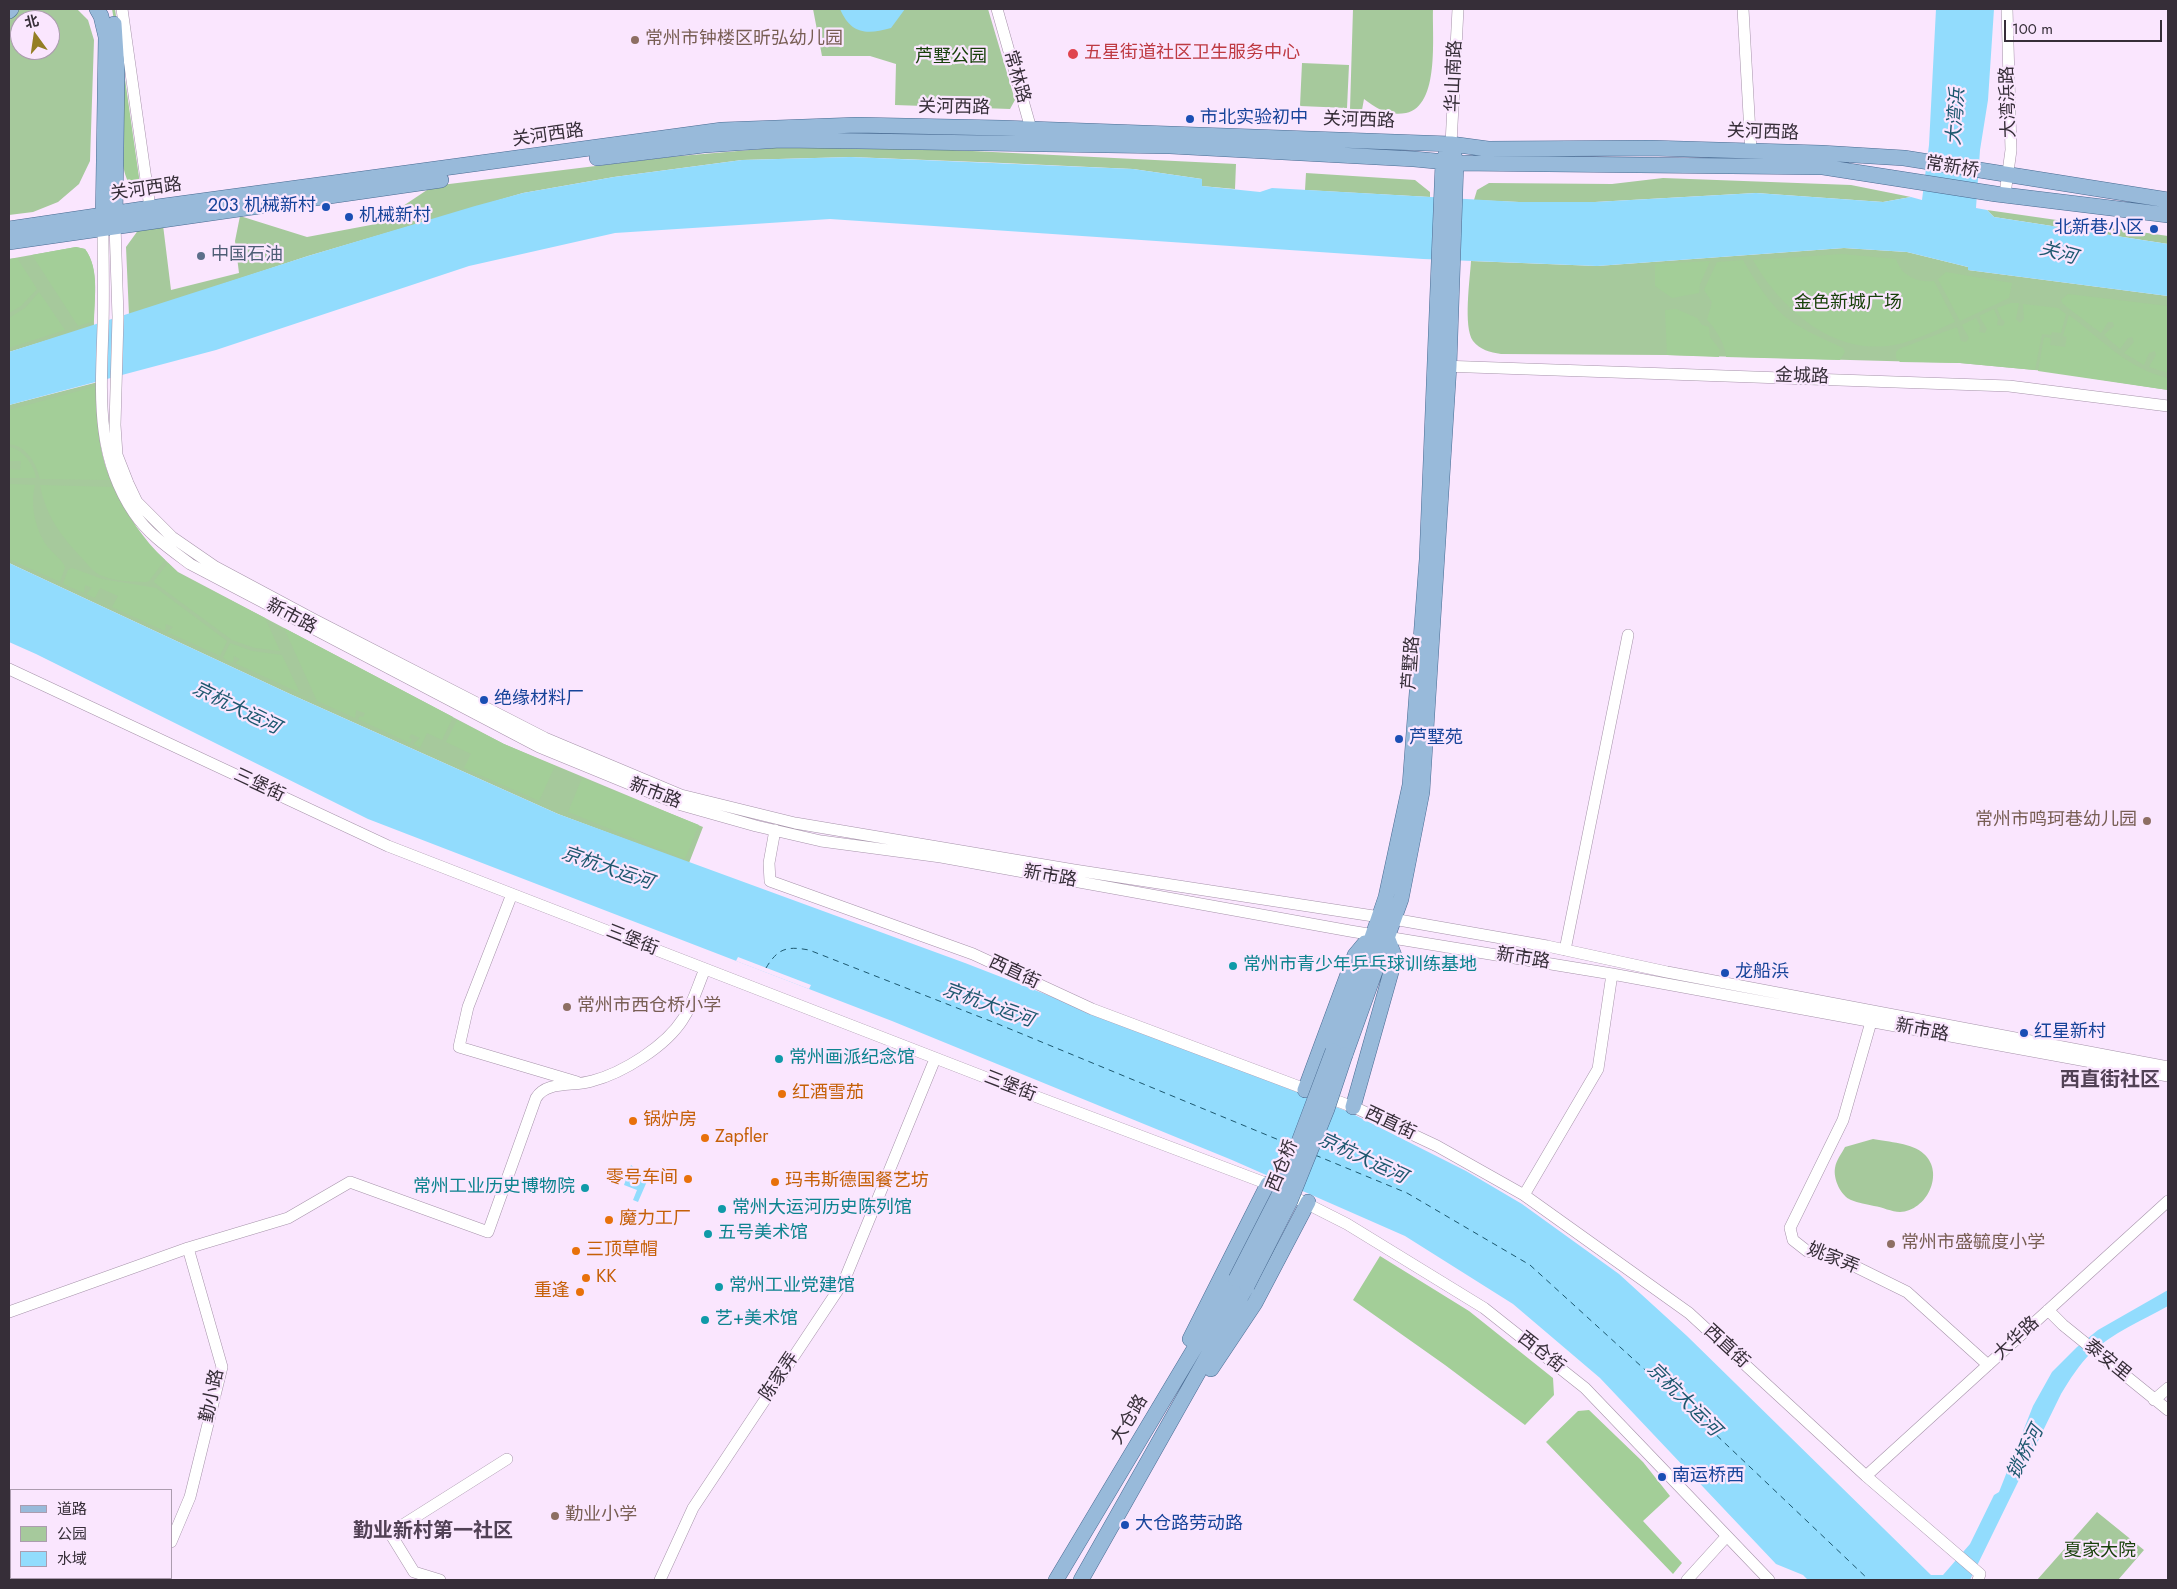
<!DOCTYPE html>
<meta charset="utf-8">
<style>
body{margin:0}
#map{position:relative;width:2177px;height:1589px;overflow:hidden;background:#fae6fe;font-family:Jost,"Noto Sans SC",sans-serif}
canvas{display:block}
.frame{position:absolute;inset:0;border:10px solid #362e38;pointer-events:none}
.legend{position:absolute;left:10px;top:1489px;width:162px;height:90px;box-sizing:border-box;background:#fae6fe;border:1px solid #ac9caf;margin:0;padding:6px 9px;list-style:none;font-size:15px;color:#362e38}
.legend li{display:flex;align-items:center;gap:10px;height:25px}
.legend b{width:25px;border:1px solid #ac9caf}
.north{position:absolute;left:10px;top:10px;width:50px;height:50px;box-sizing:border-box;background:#fae6fe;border:1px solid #ac9caf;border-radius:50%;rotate:346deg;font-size:14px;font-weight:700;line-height:20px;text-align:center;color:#362e38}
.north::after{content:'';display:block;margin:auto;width:18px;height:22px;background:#947e25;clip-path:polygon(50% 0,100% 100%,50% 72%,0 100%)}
.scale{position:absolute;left:2004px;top:20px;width:158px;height:22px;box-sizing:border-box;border:2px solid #362e38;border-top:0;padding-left:6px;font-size:15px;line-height:18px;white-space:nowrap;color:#362e38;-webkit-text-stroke:4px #fae6fe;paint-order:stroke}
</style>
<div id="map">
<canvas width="2177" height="1589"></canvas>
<div class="frame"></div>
<ul class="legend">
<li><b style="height:6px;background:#98bada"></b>道路</li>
<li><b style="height:14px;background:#a6c99c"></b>公园</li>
<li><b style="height:14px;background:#92dcfd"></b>水域</li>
</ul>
<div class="north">北</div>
<div class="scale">100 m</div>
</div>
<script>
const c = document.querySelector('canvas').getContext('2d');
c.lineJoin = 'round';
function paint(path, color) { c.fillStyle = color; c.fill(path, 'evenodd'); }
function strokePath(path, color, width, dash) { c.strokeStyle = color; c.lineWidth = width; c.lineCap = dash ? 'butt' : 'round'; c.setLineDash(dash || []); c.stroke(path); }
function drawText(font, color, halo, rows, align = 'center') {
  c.font = font + ' Jost,"Noto Sans SC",sans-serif'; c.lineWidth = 4.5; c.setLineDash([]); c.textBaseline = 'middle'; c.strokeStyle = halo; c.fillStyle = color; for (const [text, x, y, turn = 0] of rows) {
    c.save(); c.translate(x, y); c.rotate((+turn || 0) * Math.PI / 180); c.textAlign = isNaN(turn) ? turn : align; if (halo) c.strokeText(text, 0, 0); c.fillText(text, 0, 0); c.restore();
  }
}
const green = new Path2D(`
 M 9,9 L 77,9 L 88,20 L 94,40 L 90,161 L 79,184 L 58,202 L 33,212 L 9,215 ZM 20,20 L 50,20 L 50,50 L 20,50 Z
 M 813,9 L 988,9 L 1015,100 L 1010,109 L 895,105 L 896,64 L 870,56 L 822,56 Z
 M 1353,9 L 1433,9 C 1432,36 1440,106 1406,113 C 1388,116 1377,109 1364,99 L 1362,110 L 1350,109 Z
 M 1302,63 L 1349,65 L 1347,108 L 1300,106 Z
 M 784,147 L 952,150 L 1236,164 L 1235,189 L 1201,186 L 1202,179 L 1133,169 L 1003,163 L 851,157 L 742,160 L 614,177 L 523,193 L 308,256 L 129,315 L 126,247 L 139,229 L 163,225 L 171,290 L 239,273 L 235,241 L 240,216 L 307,237 L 376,224 L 433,186 L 669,157 Z
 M 1306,173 L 1415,180 L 1430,192 L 1430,197 L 1305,190 Z
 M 1663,178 L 1851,185 L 1911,197 L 1883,202 L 1756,193 L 1595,202 L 1519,202 L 1474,200 L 1477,190 L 1489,183 L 1612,184 Z
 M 1987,210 L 2168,236 L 2168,244 L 1994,217 Z
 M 76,247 L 85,249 C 100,270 94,300 94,326 L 9,352 L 9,259 Z
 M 1844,248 L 1907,252 L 1968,267 L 1968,270 L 2168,296 L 2168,390 L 2045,371 L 1960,363 L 1667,355 L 1501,354 C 1490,352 1480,350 1473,341 C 1463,327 1470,279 1471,261 L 1597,266 Z
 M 98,382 L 98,438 L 105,467 L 122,505 L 145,541 L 178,572 L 504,744 L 703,827 L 689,863 L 558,814 L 290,694 L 9,563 L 9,405 Z
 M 1873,1139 C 1888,1142 1913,1143 1924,1154 C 1945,1173 1927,1211 1900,1212 C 1892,1212 1882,1207 1874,1206 C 1867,1204 1858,1203 1851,1200 C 1841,1196 1833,1179 1835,1168 C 1836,1160 1842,1153 1845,1147 Z
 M 2097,1512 L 2144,1550 L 2118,1580 L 2037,1580 Z`);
const forest = new Path2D(`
 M 112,9 L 115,9 L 141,191 C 128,187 126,178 123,166 L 121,80 L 118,43 Z
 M 76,247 L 85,249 C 100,269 94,297 94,321 L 78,326 L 32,255 Z
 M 1842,254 L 1896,259 C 1901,276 1918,283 1934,281 L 1955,322 C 1936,330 1915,341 1894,345 C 1833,356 1781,309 1753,260 Z
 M 17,258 L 37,289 L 21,306 L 9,313 L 9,259 Z
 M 1743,260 C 1754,279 1766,299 1782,314 C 1795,327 1826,340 1843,348 L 1845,352 L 1840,360 L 1726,357 C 1726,346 1715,327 1707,320 L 1712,302 L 1704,290 L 1717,262 Z
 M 1710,261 L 1700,284 L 1699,293 L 1672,298 L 1655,286 L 1655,264 Z
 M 1946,272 L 2012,283 L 2009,298 L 1960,321 L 1938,279 Z
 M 39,292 L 65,330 L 9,348 L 9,318 L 25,308 Z
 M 2068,294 L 2168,306 L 2168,373 L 2149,367 L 2156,355 L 2155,351 L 2149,353 L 2144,365 L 2124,353 L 2134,342 L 2132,337 L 2128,338 L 2120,349 L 2104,335 L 2114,326 L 2113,322 L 2108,322 L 2101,333 L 2063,304 L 2061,300 Z
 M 2011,303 L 2019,303 L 2016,319 L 2020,323 L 2024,319 L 2023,304 L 2058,308 L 2066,314 L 2061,333 L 2052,332 L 2051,335 L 2042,334 L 2035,370 L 1960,363 L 1900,362 L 1896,358 L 1896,352 L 1899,349 L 1957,327 L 1961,341 L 1966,342 L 1969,338 L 1962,325 L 1976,318 L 1980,326 L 1979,332 L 1985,333 L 1987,329 L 1979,316 L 1994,309 L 1998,319 L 1997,325 L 2003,326 L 2005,322 L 2001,318 L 1997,308 Z
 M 1676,309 L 1697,318 L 1702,325 L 1709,327 L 1710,337 L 1720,350 L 1719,357 L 1667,355 L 1665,310 Z
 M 2069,315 C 2101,339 2128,369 2168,378 L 2168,390 L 2038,371 L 2044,337 L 2051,338 L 2050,345 L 2065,347 L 2067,337 L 2063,336 Z
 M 97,386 C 98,420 97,449 111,480 L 40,479 C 36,463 27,446 9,444 L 9,410 Z
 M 9,447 C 23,449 34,465 36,478 L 9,478 L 9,469 L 20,470 L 21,461 L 9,461 Z
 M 9,484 L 35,485 C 30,505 35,529 47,546 C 53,554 62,559 65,567 L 60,582 L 9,559 Z
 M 40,485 L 114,487 C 127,515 143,539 165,560 L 149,581 L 146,582 C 132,581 116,582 103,576 C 94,573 88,565 82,558 C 61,536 46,516 40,485 Z
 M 168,563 L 178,573 L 265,618 L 280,651 L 255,648 L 232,640 L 155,583 L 154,581 Z
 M 72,568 L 102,579 L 156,588 L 227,641 L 220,656 L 167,632 L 173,627 L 166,624 L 165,631 L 112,607 L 118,596 L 100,588 L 95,598 L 86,594 L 92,588 L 85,585 L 84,593 L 63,584 L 68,570 Z
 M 284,628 L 453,717 L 442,740 L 427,733 L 420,748 L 413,744 L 420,738 L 411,734 L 409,738 L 412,739 L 410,743 L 358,719 L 360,716 L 363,717 L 365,713 L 356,710 L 355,718 L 317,701 Z
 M 230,643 L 252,651 L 282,655 L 300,693 L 235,663 L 240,659 L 234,656 L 233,663 L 223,658 Z
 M 457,720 L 504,744 L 555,766 L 539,801 L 464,768 L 471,754 L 446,742 Z
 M 582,778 L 699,825 L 685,859 L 568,812 Z
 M 1380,1256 L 1469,1311 L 1553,1378 L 1554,1395 L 1525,1425 L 1445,1365 L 1353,1300 Z
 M 1589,1410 L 1643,1462 L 1670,1496 L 1643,1521 L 1682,1563 L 1673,1574 L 1546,1442 L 1578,1411 Z`);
const water = new Path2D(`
 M 840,9 L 905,9 L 891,28 C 866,35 851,34 840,9 Z
 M 1936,9 L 1994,9 L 1988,100 L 1980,150 L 1976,208 L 1987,210 L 1994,217 L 2168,244 L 2168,296 L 1968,270 L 1968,267 L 1907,252 L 1844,248 L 1597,266 L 1423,259 L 830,219 L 739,225 L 615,233 L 469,266 L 216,350 L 9,405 L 9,352 L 308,256 L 475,206 L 523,193 L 614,177 L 742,160 L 851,157 L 1133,169 L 1202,179 L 1202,186 L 1260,192 L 1272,188 L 1519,202 L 1595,202 L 1756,193 L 1883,202 L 1911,197 L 1922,200 L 1929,145 Z
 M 9,563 L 290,694 L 558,814 L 965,963 L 1349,1112 L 1466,1171 L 1522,1204 L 1619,1274 L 1687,1336 L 1931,1575 L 1943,1575 L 1970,1544 L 1994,1495 L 1999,1492 L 2033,1406 L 2052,1372 L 2077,1347 L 2098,1330 L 2168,1290 L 2168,1306 C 2143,1320 2112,1333 2091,1353 C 2079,1365 2070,1379 2061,1394 L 1970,1580 L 1808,1580 L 1803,1575 L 1776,1564 L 1600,1378 L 1513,1304 L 1405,1236 L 1232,1160 L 892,1021 L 368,819 L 36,654 L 9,642 Z
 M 631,1165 L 648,1179 L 638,1202 L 633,1200 L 637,1190 L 624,1185 Z`);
const pier = new Path2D(`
 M 738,957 L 811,985 L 809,989 L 736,961 Z`);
const ferry = new Path2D(`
 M 766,968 C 778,948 787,946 809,950 L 998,1024 L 1291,1145
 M 1315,1155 L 1407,1193 L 1530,1265 L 1710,1429 L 1869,1580`);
const minor = new Path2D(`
 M 122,9 L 150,208
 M 997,9 L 1033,136
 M 1743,9 L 1751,151
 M 1451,144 L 1458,9
 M 2005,194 L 2011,150 L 2007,9
 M 115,225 L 118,317 L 115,425 L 117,455 L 128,483 L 137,502 L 172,537 L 214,566 L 315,620 L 545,738 L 681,795 L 795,823 L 1074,870 L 1393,919 L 1547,946 L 1667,972 L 2168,1067
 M 103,228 C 103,261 104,294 103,326 C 101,393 95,455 134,513 C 148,534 170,549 190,564 L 539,747 L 678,804 L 756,826 L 821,841 L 941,857 L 1350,931 L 1612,974 L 2168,1076
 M 1442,366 L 2009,386 L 2168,406
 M 9,669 L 388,846 L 992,1080 L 1268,1184 L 1347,1224 L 1484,1308 L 1585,1388 L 1769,1580
 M 775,830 L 769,863 L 770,881 L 973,954 L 1092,1009 L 1356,1108 L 1437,1146 L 1524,1195 L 1689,1313 L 1866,1476 L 1980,1574 L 1978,1580
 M 512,894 L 468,1007 L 459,1047 L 577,1082
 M 1565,950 L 1628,635
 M 1871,1022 L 1843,1120 L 1790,1228 L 1793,1240 L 1807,1251 L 1840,1259 L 1907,1292 L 1988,1365
 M 1524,1195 L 1598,1069 L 1612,974
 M 2048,1310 L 2063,1325 L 2168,1410
 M 9,1312 L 188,1248 L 288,1218 L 350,1182 L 488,1232 L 536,1098 C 547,1080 574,1087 592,1081 C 623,1073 666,1046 683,1019 C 693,1004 698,985 705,969
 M 2154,1400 L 2168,1388
 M 1866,1476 L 2168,1201
 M 171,1542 L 190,1497 L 222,1367 L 188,1248
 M 156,1580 L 157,1578
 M 440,1580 L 414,1572 L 390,1533 L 507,1459
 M 660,1580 L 693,1508 L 844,1281 L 935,1059
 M 1687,1580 L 1726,1537`);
const major = new Path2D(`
 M 97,9 L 101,16 L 106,37 L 103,223
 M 9,11 L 11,9
 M 114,24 L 117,71 L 115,221
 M 597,158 L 704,145 L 780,140 L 859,141 L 1170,146 L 1414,159 L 1456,163 L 1823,167 L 1996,194 L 2168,215
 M 9,229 L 150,208 L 722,130 L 857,125 L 1002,128 L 1451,144 L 1488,149 L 1650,148 L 1821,153 L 1904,158 L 2168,200
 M 9,242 L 441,180
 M 1333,1051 L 1386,897 L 1410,785 L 1427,559 L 1443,162 L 1446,154
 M 1345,1055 L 1401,899 L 1422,792 L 1449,366 L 1456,163 L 1454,155
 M 1305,1090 L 1355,955 L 1365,943
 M 1353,1107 L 1395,958 L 1387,937
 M 1190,1339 L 1268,1184
 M 1211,1369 L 1255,1303 L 1308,1202
 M 1056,1580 L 1236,1279
 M 1081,1580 L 1247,1286`);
const majorBridge = new Path2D(`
 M 1236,1279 L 1279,1195 L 1333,1051
 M 1247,1286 L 1290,1201 L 1327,1109 L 1345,1055`);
const markers = [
 [635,40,5,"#8d6e63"],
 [1073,54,6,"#e0444e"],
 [1190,119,5,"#1a4fb4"],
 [326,207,5,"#1a4fb4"],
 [349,217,5,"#1a4fb4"],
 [2154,229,5,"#1a4fb4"],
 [201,256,5,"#5c6f8a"],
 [484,700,5,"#1a4fb4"],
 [1399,739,5,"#1a4fb4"],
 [2147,821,5,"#8d6e63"],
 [1233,966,5,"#0f9aa8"],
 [1725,973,5,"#1a4fb4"],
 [567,1007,5,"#8d6e63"],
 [2024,1033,5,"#1a4fb4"],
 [779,1059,5,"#0f9aa8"],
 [782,1094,5,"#e8710a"],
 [633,1121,5,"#e8710a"],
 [705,1138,5,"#e8710a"],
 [688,1179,5,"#e8710a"],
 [775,1182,5,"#e8710a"],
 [585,1188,5,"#0f9aa8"],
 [722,1209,5,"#0f9aa8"],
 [609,1220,5,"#e8710a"],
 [708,1234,5,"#0f9aa8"],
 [1891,1244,5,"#8d6e63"],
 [576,1251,5,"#e8710a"],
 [586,1278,5,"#e8710a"],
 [719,1287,5,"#0f9aa8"],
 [580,1292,5,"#e8710a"],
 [705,1320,5,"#0f9aa8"],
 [1662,1477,5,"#1a4fb4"],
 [555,1516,5,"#8d6e63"],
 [1125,1525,5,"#1a4fb4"]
];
const educationNames = [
 ["常州市钟楼区昕弘幼儿园",645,40],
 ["常州市鸣珂巷幼儿园",2137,821,"right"],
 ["常州市西仓桥小学",577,1007],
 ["常州市盛毓度小学",1901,1244],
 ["勤业小学",565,1516]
];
const healthNames = [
 ["五星街道社区卫生服务中心",1084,54]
];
const parkNames = [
 ["芦墅公园",951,58],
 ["金色新城广场",1848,304],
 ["夏家大院",2100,1552]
];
const streetNames = [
 ["华山南路",1455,76,-88],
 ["常林路",1016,77,74],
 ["大湾浜路",2009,102,-92],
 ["关河西路",954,108,1],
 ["关河西路",1359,121,2],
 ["关河西路",1763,133,2],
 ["关河西路",548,136,-8],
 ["常新桥",1952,168,9],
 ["关河西路",146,190,-8],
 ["金城路",1802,377,2],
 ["新市路",291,617,28],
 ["芦墅路",1412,663,-86],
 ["三堡街",259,786,25],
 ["新市路",655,794,21],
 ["新市路",1050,877,10],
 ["三堡街",632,941,21],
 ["新市路",1523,959,9],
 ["西直街",1014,973,25],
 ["新市路",1922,1031,11],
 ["三堡街",1010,1087,21],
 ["西直街",1390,1124,25],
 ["西仓桥",1283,1166,-68],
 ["姚家弄",1833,1259,22],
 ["大华路",2017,1339,-43],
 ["西直街",1726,1347,43],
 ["西仓街",1541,1353,38],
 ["泰安里",2107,1361,39],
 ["陈家弄",780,1377,-56],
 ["勤小路",213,1396,-78],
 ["大仓路",1130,1420,-59]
];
const transitNames = [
 ["市北实验初中",1200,119],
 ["203 机械新村",316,207,"right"],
 ["机械新村",359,217],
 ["北新巷小区",2144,229,"right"],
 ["绝缘材料厂",494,700],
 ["芦墅苑",1409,739],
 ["龙船浜",1735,973],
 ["红星新村",2034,1033],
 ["南运桥西",1672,1477],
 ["大仓路劳动路",1135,1525]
];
const serviceNames = [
 ["中国石油",211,256]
];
const cultureNames = [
 ["常州市青少年乒乓球训练基地",1243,966],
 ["常州画派纪念馆",789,1059],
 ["常州工业历史博物院",575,1188,"right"],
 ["常州大运河历史陈列馆",732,1209],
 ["五号美术馆",718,1234],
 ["常州工业党建馆",729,1287],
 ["艺+美术馆",715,1320]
];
const foodNames = [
 ["红酒雪茄",792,1094],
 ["锅炉房",643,1121],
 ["Zapfler",715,1138],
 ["零号车间",678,1179,"right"],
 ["玛韦斯德国餐艺坊",785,1182],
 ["魔力工厂",619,1220],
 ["三顶草帽",586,1251],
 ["KK",596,1278],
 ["重逢",570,1292,"right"]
];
const waterNames = [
 ["大湾浜",1957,117,-86],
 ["关河",2058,254,15],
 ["京杭大运河",236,709,26],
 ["京杭大运河",607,869,19],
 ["京杭大运河",988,1006,20],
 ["京杭大运河",1362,1159,25],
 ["京杭大运河",1683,1400,45],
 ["锁桥河",2026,1453,-63]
];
const quarterNames = [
 ["西直街社区",2110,1081],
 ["勤业新村第一社区",433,1532]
];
paint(green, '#a6c99c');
paint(forest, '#a3ce98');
paint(water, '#92dcfd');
paint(pier, '#fae6fe');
strokePath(ferry, '#1d586f', 1, [6, 5]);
strokePath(minor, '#a693aa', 12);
strokePath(major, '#496b92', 16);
strokePath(minor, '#fff', 11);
strokePath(major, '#98bada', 15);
strokePath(majorBridge, '#496b92', 16, []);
strokePath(majorBridge, '#98bada', 15);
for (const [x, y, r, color] of markers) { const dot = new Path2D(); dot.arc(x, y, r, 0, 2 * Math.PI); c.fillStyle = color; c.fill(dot); strokePath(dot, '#fae6fe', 2); }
drawText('18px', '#785e54', '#fae6fe', educationNames, 'left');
drawText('18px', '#be3a42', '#fae6fe', healthNames, 'left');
drawText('18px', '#18410a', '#fae6fe', parkNames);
drawText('18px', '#362e38', '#fae6fe', streetNames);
drawText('18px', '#164399', '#fae6fe', transitNames, 'left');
drawText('18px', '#4e5e75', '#fae6fe', serviceNames, 'left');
drawText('18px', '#0d838f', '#fae6fe', cultureNames, 'left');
drawText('18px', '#c56008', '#fae6fe', foodNames, 'left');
drawText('italic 19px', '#1d586f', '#fae6fe', waterNames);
drawText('bold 20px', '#514155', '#fae6fe', quarterNames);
</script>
